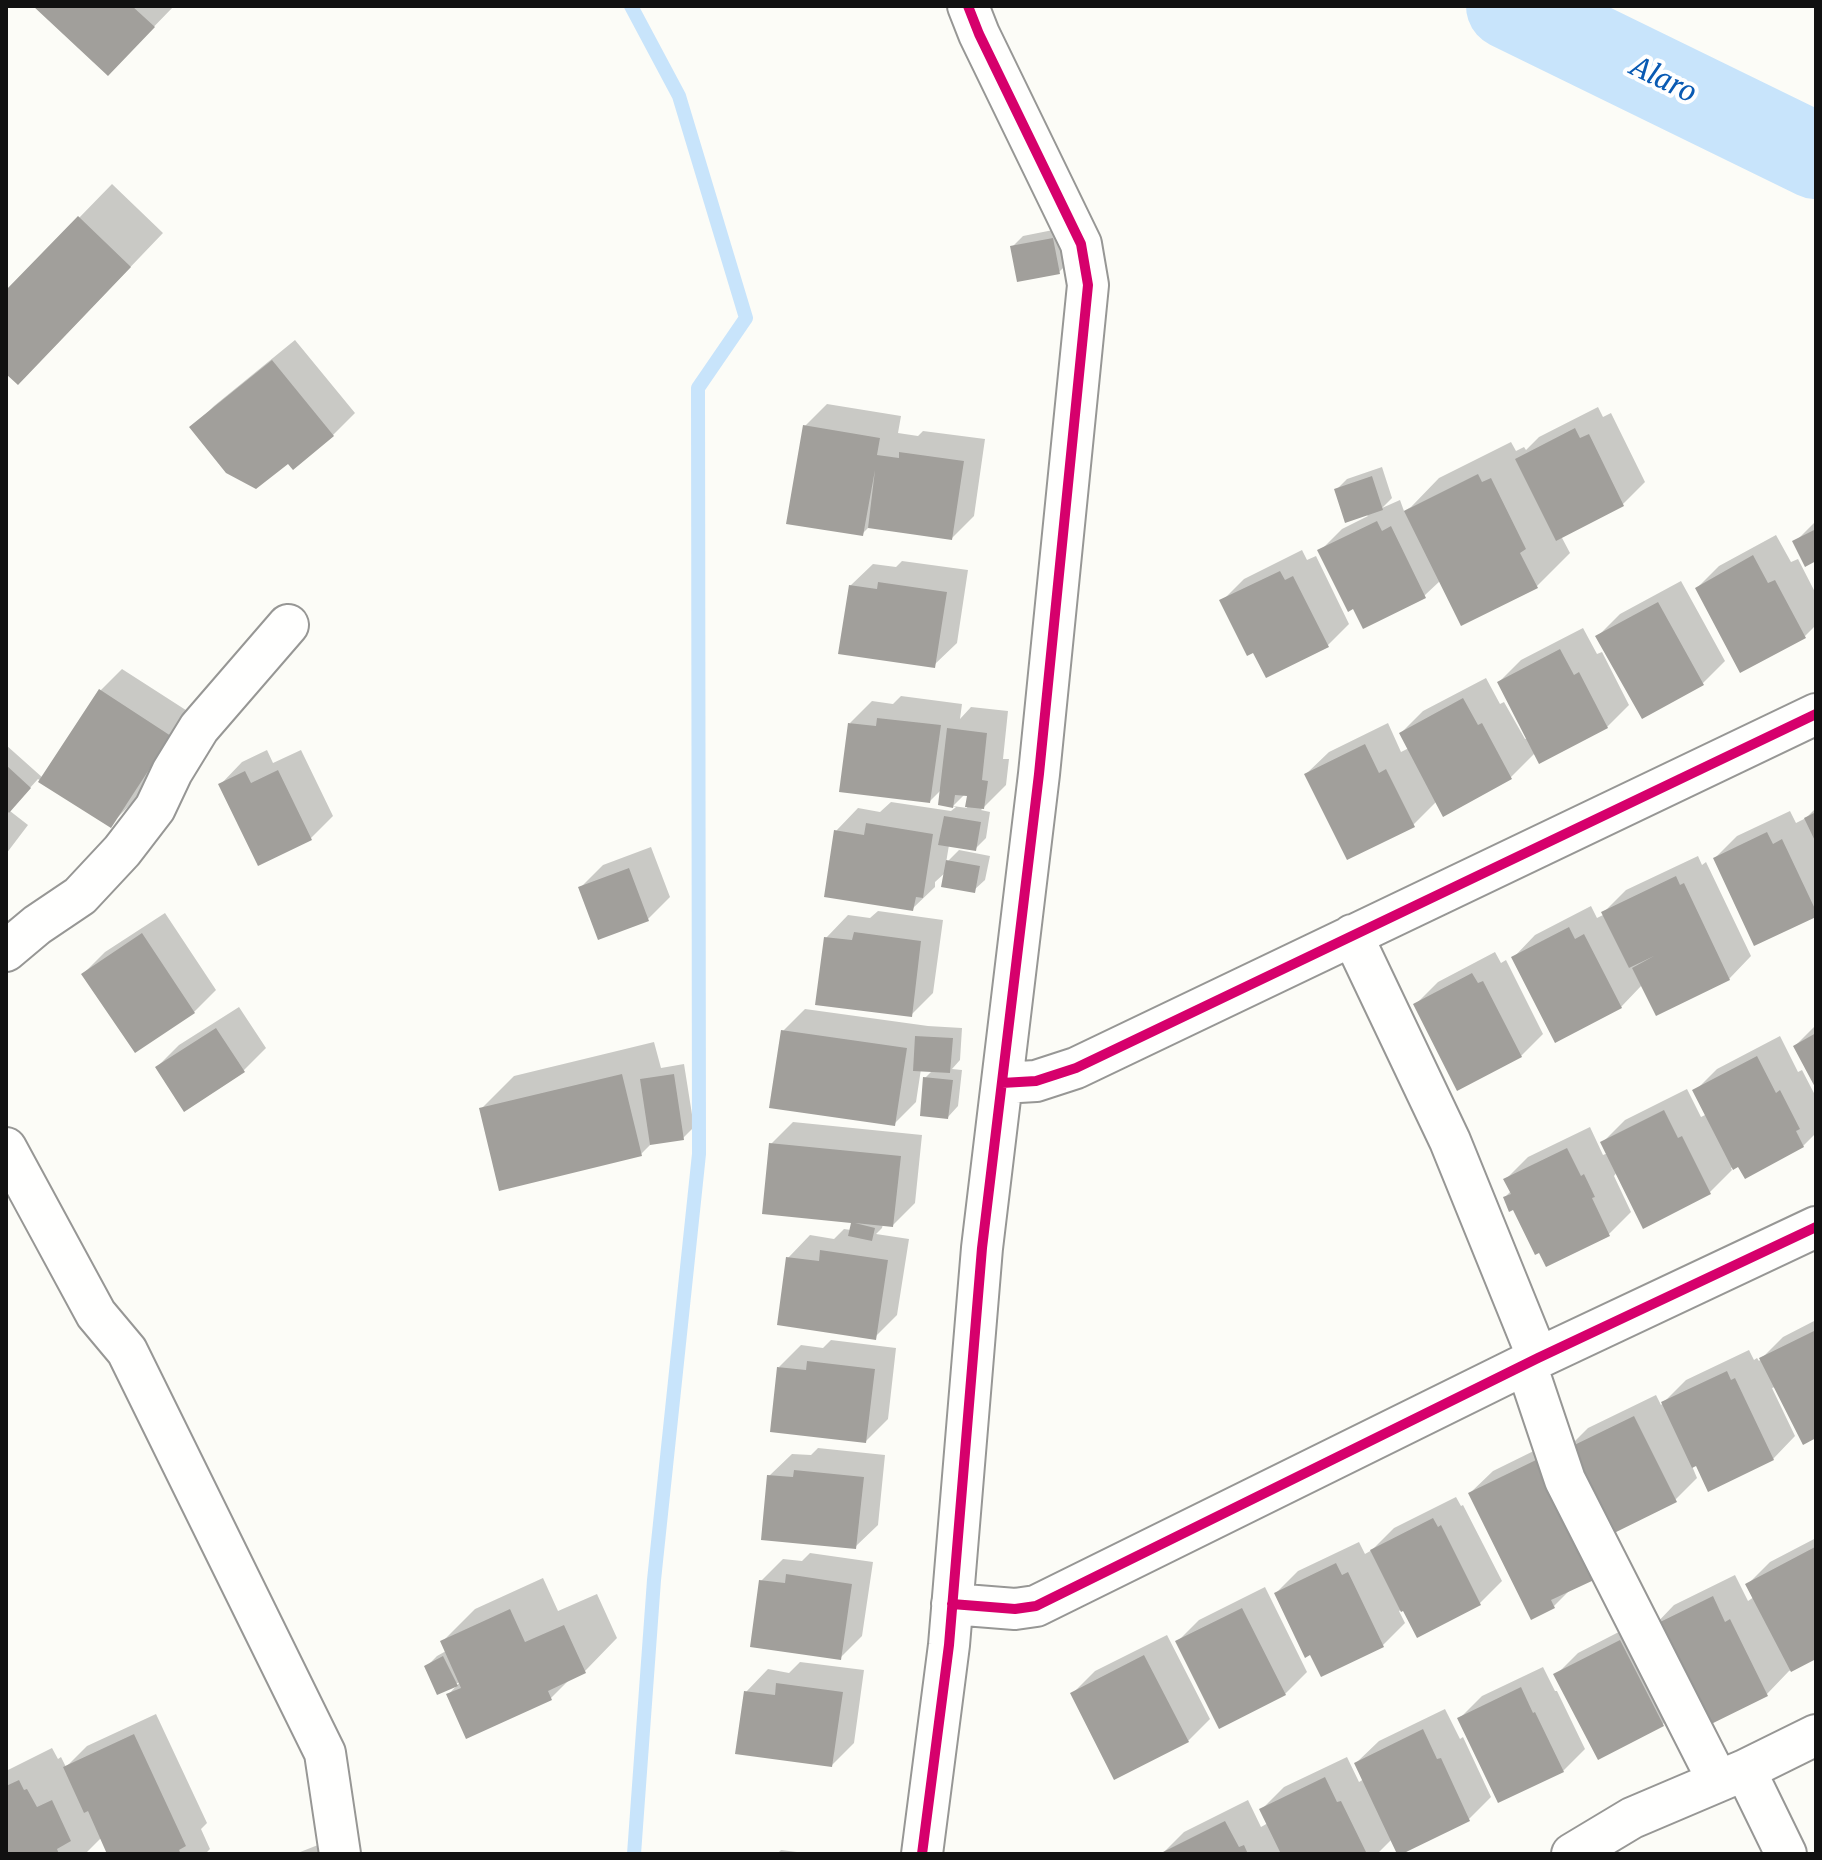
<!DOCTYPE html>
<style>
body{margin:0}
#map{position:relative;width:1822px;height:1860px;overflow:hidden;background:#fcfcf7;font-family:Merriweather,serif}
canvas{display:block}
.frame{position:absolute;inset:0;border:8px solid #111;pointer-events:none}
</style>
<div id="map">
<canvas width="1822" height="1860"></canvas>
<div class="frame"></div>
</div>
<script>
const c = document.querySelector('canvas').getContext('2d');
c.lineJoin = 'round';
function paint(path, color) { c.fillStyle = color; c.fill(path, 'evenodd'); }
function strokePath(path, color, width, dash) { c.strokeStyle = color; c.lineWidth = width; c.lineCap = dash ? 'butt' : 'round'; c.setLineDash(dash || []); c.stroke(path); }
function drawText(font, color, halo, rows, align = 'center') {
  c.font = font + ' Merriweather,serif'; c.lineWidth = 8; c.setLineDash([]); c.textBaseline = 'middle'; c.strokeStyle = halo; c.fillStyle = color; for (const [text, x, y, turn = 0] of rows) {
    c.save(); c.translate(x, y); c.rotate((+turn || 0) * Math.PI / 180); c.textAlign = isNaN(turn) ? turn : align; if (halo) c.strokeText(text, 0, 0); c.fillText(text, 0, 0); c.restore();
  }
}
const shadow = new Path2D(`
 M 36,6 L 174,6 L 141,40 Z
 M 112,184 L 163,233 L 51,350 L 6,371 L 6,293 Z
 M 1063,228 L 1070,261 L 1059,272 L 1012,247 L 1023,236 Z
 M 295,340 L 355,413 L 333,435 L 294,467 L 288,461 L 192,428 L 214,406 Z
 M 827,404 L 901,416 L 898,433 L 918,436 L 923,431 L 985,439 L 974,516 L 952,538 L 870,526 L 862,534 L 805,426 Z
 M 1598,407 L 1603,417 L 1611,413 L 1645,482 L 1623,504 L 1561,536 L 1570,553 L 1537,586 L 1441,580 L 1424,596 L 1320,551 L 1342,529 L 1368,516 L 1336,490 L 1347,479 L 1382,467 L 1392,498 L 1382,508 L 1400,500 L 1404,511 L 1411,507 L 1439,478 L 1511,442 L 1516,451 L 1524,447 L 1526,450 L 1539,437 Z
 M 1816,521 L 1816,559 L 1795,542 Z
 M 1776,535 L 1791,562 L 1798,559 L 1816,594 L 1816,625 L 1805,636 L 1697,588 L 1719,566 Z
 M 1302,550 L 1307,560 L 1316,556 L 1349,624 L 1327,646 L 1222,601 L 1244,579 Z
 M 902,561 L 968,570 L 957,643 L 934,665 L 850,586 L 873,564 L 896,567 Z
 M 1681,581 L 1725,661 L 1703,683 L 1598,636 L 1620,614 Z
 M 1583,628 L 1597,654 L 1602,652 L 1629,705 L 1607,727 L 1536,752 L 1511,777 L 1444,814 L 1437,801 L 1413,825 L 1306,774 L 1329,752 L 1388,723 L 1401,752 L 1409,748 L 1401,733 L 1423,711 L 1486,678 L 1500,704 L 1504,702 L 1525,739 L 1528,738 L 1499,682 L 1521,660 Z
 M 122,669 L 192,714 L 132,803 L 110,825 L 38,779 L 20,799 L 6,807 L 6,745 L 43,778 L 100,691 Z
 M 901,696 L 962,704 L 960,719 L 971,707 L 1008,711 L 1003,759 L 1009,759 L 1006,785 L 981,810 L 990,812 L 986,838 L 975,849 L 949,845 L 946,863 L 959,850 L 990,856 L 985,880 L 974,890 L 946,872 L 935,882 L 935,887 L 912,909 L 836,831 L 858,808 L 880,812 L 891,802 L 951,811 L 956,807 L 940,804 L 942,789 L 930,801 L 850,723 L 872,701 L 893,704 ZM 965,794 L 969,794 L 967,808 L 953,806 Z
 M 267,750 L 273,763 L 301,750 L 333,816 L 311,838 L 220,785 L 242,762 Z
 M 1816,808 L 1816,914 L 1715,858 L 1737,836 L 1790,811 L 1796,823 L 1806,818 Z
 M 10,811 L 28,825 L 6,854 L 6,814 Z
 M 651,847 L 670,897 L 648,919 L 581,887 L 603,865 Z
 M 1698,856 L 1702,865 L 1706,862 L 1751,956 L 1729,979 L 1642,985 L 1621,1007 L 1513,958 L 1535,935 L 1591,906 L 1597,918 L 1605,914 L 1604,912 L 1626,890 Z
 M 878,911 L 943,920 L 933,993 L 911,1015 L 826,938 L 848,915 L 870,918 Z
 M 165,913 L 216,990 L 194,1012 L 83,974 L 105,952 Z
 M 1495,952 L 1501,963 L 1506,960 L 1543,1034 L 1521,1056 L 1416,1004 L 1438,982 Z
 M 239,1007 L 266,1048 L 244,1070 L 157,1067 L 179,1045 Z
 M 805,1009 L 928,1026 L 962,1028 L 960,1060 L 952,1069 L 962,1070 L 958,1106 L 948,1117 L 925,1078 L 933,1070 L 921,1069 L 916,1102 L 894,1124 L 783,1031 Z
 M 1816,1025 L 1816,1084 L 1795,1046 Z
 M 1780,1036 L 1798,1072 L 1802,1070 L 1816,1097 L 1816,1133 L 1803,1146 L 1739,1164 L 1731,1168 L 1732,1170 L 1710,1192 L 1644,1226 L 1617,1172 L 1614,1176 L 1631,1212 L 1609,1234 L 1547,1264 L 1514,1208 L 1505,1197 L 1511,1191 L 1506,1179 L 1528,1157 L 1590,1127 L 1603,1155 L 1608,1153 L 1603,1142 L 1625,1120 L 1687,1089 L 1701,1117 L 1707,1114 L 1695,1091 L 1717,1069 Z
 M 654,1042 L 661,1068 L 684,1064 L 694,1127 L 683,1138 L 653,1142 L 641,1154 L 481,1109 L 514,1076 Z
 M 793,1122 L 922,1135 L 915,1203 L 893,1225 L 883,1224 L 882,1228 L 876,1234 L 909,1239 L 897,1315 L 875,1337 L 788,1258 L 810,1235 L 834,1239 L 844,1229 L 851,1230 L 853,1221 L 771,1144 Z
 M 1816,1320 L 1816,1436 L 1775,1387 L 1772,1388 L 1795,1436 L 1773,1459 L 1697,1463 L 1692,1466 L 1697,1478 L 1675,1500 L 1606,1535 L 1571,1589 L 1554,1606 L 1470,1493 L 1493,1471 L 1558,1439 L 1564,1452 L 1588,1428 L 1656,1395 L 1661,1405 L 1686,1380 L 1749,1350 L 1754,1360 L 1757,1358 L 1759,1361 L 1783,1337 Z
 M 831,1340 L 896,1348 L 888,1419 L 866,1441 L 779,1367 L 801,1345 L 823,1348 Z
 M 818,1448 L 885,1455 L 878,1525 L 855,1547 L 769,1476 L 792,1454 L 811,1455 Z
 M 1456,1497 L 1461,1506 L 1463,1505 L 1502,1581 L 1480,1603 L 1418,1635 L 1404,1608 L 1399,1611 L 1405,1623 L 1383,1645 L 1276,1593 L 1298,1571 L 1359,1542 L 1365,1554 L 1372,1550 L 1394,1528 Z
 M 1816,1538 L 1816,1657 L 1789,1671 L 1767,1694 L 1700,1727 L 1687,1700 L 1662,1725 L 1556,1675 L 1578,1653 L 1642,1620 L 1652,1628 L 1674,1605 L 1735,1575 L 1748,1601 L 1754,1597 L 1748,1584 L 1770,1562 Z
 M 810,1553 L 873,1562 L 862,1636 L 840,1658 L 761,1581 L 783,1559 L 802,1561 Z
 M 543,1578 L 558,1611 L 597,1594 L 617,1638 L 585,1671 L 572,1677 L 550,1699 L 448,1695 L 460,1682 L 438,1692 L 426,1667 L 437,1656 L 446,1651 L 442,1642 L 475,1609 Z
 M 1265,1587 L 1307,1672 L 1285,1694 L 1177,1642 L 1199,1620 Z
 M 1167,1635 L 1210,1719 L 1188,1741 L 1073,1693 L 1095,1671 Z
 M 800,1662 L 864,1670 L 854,1743 L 832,1765 L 746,1692 L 768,1669 L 789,1673 Z
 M 1543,1667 L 1555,1691 L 1557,1691 L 1585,1749 L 1563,1771 L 1460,1718 L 1482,1696 Z
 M 1445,1709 L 1460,1739 L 1463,1737 L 1491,1797 L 1469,1819 L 1392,1839 L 1377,1854 L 1162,1854 L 1184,1832 L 1248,1800 L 1261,1827 L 1268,1823 L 1262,1809 L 1284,1787 L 1347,1757 L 1359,1782 L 1364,1779 L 1356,1763 L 1379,1741 Z
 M 156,1714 L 207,1823 L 201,1829 L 210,1849 L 205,1854 L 109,1854 L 102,1837 L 85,1854 L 6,1854 L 6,1771 L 52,1748 L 58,1759 L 61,1757 L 66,1767 L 87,1746 Z
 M 318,1845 L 321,1854 L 295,1854 Z
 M 781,1850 L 813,1854 L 777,1854 Z`);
const stream = new Path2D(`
 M 631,6 L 679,96 L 746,318 L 698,388 L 699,1154 L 654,1580 L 634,1854`);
const river = new Path2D(`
 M 1509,6 L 1816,156`);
const building = new Path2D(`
 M 33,6 L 132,6 L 155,27 L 108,76 Z
 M 78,216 L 131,267 L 18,385 L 6,374 L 6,290 Z
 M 1053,238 L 1060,274 L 1017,282 L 1010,246 Z
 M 272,360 L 334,436 L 293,470 L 288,464 L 256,489 L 226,473 L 189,427 Z
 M 803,425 L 880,438 L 877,455 L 899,458 L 899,452 L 964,461 L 952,540 L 868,528 L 875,470 L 863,536 L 786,524 Z
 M 1575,428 L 1580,438 L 1589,434 L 1624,506 L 1556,541 L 1515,459 Z
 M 1478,474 L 1482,482 L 1491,478 L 1526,549 L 1520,553 L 1538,588 L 1461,626 L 1404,511 Z
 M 1372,476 L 1383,510 L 1345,523 L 1334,489 Z
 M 1377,521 L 1382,531 L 1391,526 L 1426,598 L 1363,629 L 1353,609 L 1348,612 L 1317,550 Z
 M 1816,529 L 1816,561 L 1805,567 L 1792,541 Z
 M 1753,555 L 1768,583 L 1775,580 L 1806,638 L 1740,673 L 1695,588 Z
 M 1280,571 L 1285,580 L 1293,576 L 1329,647 L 1266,678 L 1253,653 L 1247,656 L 1219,600 Z
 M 878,582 L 947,592 L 935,668 L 838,654 L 849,585 L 877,589 Z
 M 1658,602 L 1704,685 L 1642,719 L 1595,636 Z
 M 1560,649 L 1574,675 L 1579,672 L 1608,728 L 1539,764 L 1497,682 Z
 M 99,689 L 171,736 L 111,828 L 38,782 Z
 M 1463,698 L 1478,725 L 1482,723 L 1512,779 L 1443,817 L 1399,733 Z
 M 877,718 L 941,725 L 930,803 L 839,792 L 848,723 L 876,726 Z
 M 947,728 L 987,733 L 982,780 L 988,781 L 984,809 L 965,807 L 967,796 L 955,795 L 953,808 L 938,805 Z
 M 1365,744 L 1379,773 L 1386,769 L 1415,827 L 1347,860 L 1304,774 Z
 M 6,765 L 31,788 L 9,813 L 6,810 Z
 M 278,770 L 312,840 L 258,866 L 218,784 L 245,771 L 251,783 Z
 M 1816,812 L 1816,843 L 1804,818 Z
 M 944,816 L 981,822 L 976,851 L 938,845 Z
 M 866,823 L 933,834 L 923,898 L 916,897 L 913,911 L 824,897 L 834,830 L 864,835 Z
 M 1767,832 L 1773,844 L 1782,839 L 1816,911 L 1816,917 L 1754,946 L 1713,858 Z
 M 946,860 L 980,866 L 975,893 L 941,887 Z
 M 629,868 L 649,921 L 598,940 L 578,887 Z
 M 1676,876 L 1680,885 L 1684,883 L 1730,980 L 1656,1016 L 1632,968 L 1654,956 L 1629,968 L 1601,912 Z
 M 1569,927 L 1575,939 L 1584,934 L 1622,1008 L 1555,1043 L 1511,957 Z
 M 854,932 L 921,941 L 912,1017 L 815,1005 L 824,937 L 852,940 Z
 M 142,933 L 195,1013 L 135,1053 L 81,974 Z
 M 1472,973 L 1478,983 L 1483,981 L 1522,1057 L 1457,1091 L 1413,1004 Z
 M 216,1028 L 245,1072 L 184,1112 L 155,1067 Z
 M 781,1030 L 907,1048 L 895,1126 L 769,1108 Z
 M 1816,1033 L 1816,1089 L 1793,1046 Z
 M 915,1036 L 953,1038 L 950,1073 L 913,1071 Z
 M 1757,1056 L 1776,1093 L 1780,1090 L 1800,1129 L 1796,1131 L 1804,1147 L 1745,1179 L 1738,1167 L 1733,1170 L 1692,1090 Z
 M 622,1074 L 642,1156 L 499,1191 L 479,1108 Z
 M 674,1074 L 684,1140 L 650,1145 L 640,1079 Z
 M 923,1077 L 953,1080 L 948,1119 L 920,1116 Z
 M 1664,1110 L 1678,1138 L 1682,1136 L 1711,1194 L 1643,1229 L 1600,1142 Z
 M 769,1143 L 901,1156 L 893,1227 L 855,1223 L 875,1228 L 872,1241 L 848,1236 L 851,1223 L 762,1214 Z
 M 1567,1148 L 1581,1176 L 1584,1174 L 1595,1197 L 1592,1198 L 1610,1236 L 1546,1267 L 1539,1253 L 1535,1255 L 1513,1210 L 1509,1212 L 1503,1197 L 1511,1194 L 1503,1179 Z
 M 820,1250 L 888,1260 L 876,1340 L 777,1325 L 786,1257 L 819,1261 Z
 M 1816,1330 L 1816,1438 L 1803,1445 L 1759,1358 Z
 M 807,1361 L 875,1369 L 866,1443 L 770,1432 L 777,1367 L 806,1370 Z
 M 1727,1371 L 1731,1380 L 1735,1378 L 1774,1460 L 1708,1492 L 1696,1466 L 1692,1468 L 1661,1402 Z
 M 1634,1416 L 1677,1502 L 1606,1537 L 1564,1450 Z
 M 1536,1460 L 1594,1580 L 1551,1600 L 1555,1608 L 1531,1620 L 1468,1493 Z
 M 794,1470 L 864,1477 L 856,1549 L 761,1540 L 767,1475 L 793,1477 Z
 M 1433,1518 L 1438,1527 L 1441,1525 L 1481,1605 L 1417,1638 L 1403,1611 L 1401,1612 L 1370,1550 Z
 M 1815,1547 L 1816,1659 L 1791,1672 L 1745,1584 Z
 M 1336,1563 L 1342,1575 L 1348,1572 L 1384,1647 L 1321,1677 L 1310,1655 L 1305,1658 L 1274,1593 Z
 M 786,1574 L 852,1584 L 841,1660 L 750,1647 L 759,1580 L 785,1583 Z
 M 1713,1596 L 1725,1622 L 1730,1619 L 1768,1696 L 1699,1730 L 1650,1627 Z
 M 1242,1608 L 1286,1695 L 1219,1729 L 1175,1641 Z
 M 510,1609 L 525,1642 L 564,1625 L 586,1673 L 548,1691 L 552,1700 L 466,1739 L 446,1694 L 461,1688 L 440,1641 Z
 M 1620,1640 L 1664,1726 L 1598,1760 L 1553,1674 Z
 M 1144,1655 L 1189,1742 L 1114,1780 L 1070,1693 Z
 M 443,1656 L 458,1686 L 437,1695 L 424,1666 Z
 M 776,1683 L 843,1692 L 832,1767 L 735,1754 L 744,1691 L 775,1695 Z
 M 1521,1687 L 1533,1713 L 1535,1712 L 1564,1772 L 1498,1803 L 1457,1718 Z
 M 1423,1729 L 1437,1759 L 1441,1758 L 1470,1821 L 1402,1854 L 1397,1854 L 1354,1763 Z
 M 134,1734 L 186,1846 L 179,1850 L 181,1854 L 107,1854 L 88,1811 L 84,1813 L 63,1767 Z
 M 1325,1777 L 1337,1802 L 1341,1801 L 1367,1854 L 1281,1854 L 1259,1809 Z
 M 19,1780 L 24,1790 L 27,1789 L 37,1807 L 52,1800 L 71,1841 L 57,1849 L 59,1854 L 6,1854 L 6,1786 Z
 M 1225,1821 L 1239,1847 L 1244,1845 L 1248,1854 L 1159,1854 Z`);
const minor = new Path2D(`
 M 1352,935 L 1450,1141 L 1538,1358
 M 6,951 L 37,925 L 80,896 L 122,851 L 155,808 L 172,772 L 199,728 L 288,625
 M 1002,1083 L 1036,1081 L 1076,1068 L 1816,714
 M 6,1148 L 96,1314 L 127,1351 L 325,1753 L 340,1854
 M 1526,1364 L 1565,1480 L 1718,1781
 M 952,1604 L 1015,1609 L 1036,1606 L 1538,1358 L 1816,1227
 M 1745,1770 L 1786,1854
 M 922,1854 L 949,1645 L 982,1248 L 1039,774 L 1088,285 L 1081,244 L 979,34 L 968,6
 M 1572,1854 L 1632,1818 L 1745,1770 L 1816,1735`);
const cycleway = new Path2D(`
 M 1002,1083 L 1036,1081 L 1076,1068 L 1816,714
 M 952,1604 L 1015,1609 L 1036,1606 L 1538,1358 L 1816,1227
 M 922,1854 L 949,1645 L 982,1248 L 1039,774 L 1088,285 L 1081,244 L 979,34 L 968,6`);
const waterNames = [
 ["Alaro",1663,81,26]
];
paint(shadow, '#0003');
strokePath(stream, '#c8e4fb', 14);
strokePath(river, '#c8e4fb', 86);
paint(building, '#a19f9b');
strokePath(minor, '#979795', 44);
strokePath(minor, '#fffffe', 40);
strokePath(cycleway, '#d6006c', 10);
drawText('italic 28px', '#095ab3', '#fff', waterNames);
</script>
